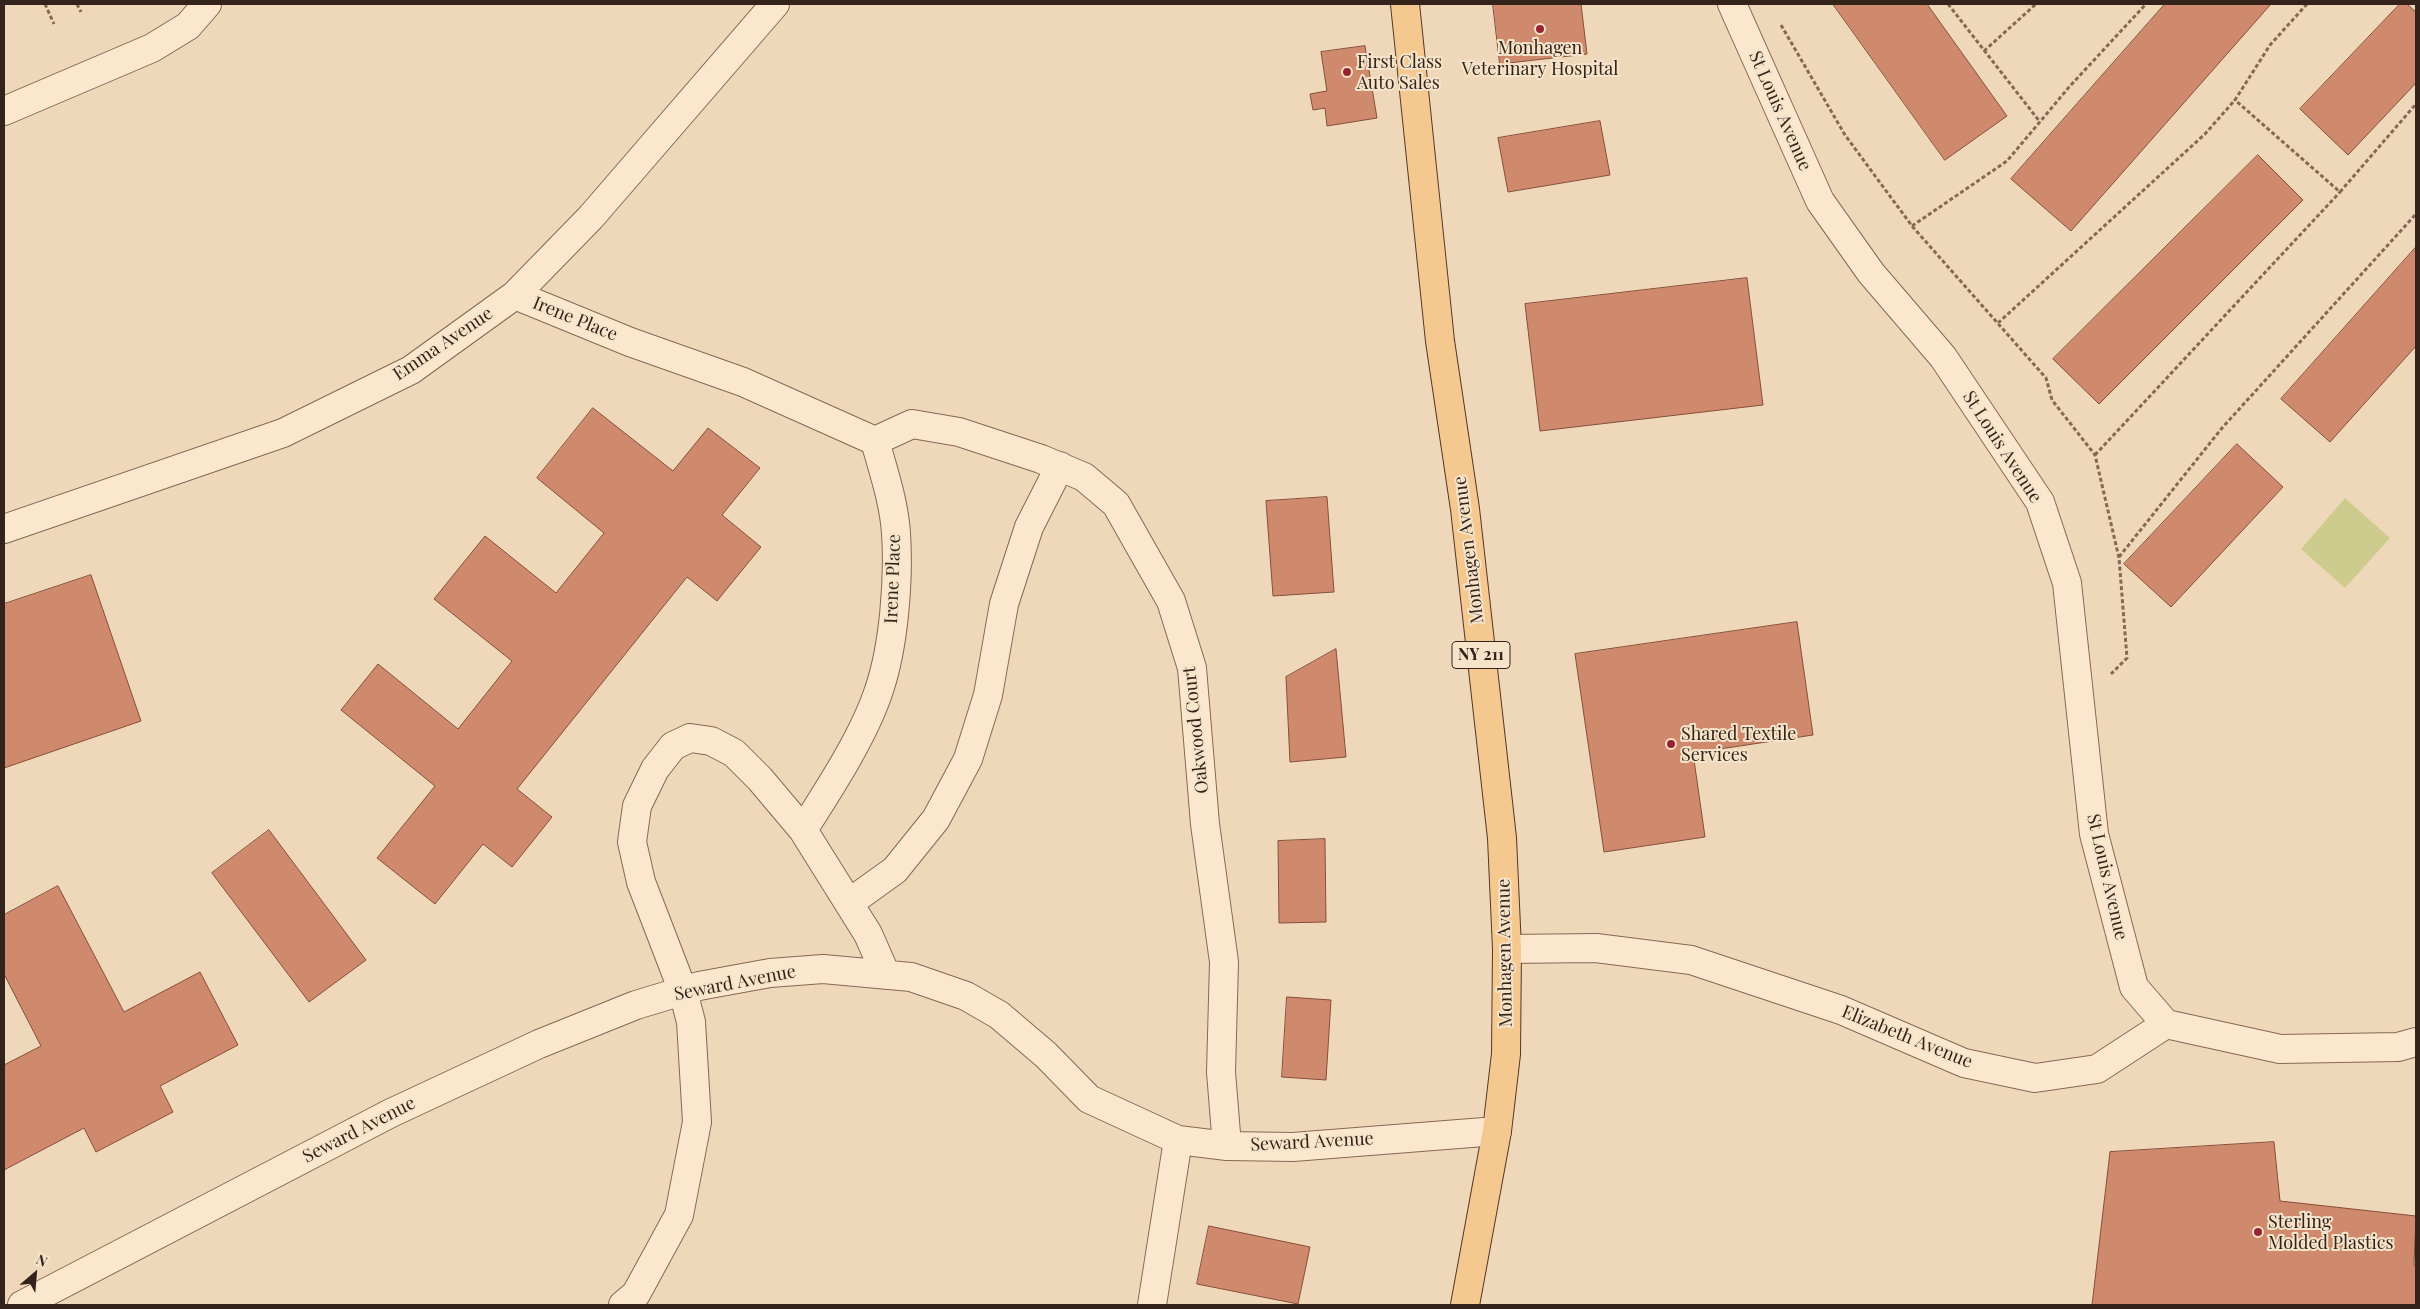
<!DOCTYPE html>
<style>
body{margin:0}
#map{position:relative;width:2420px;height:1309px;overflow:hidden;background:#efd8ba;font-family:"Playfair Display",serif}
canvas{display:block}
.frame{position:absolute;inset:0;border:5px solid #34231a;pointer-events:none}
.north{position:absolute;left:10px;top:1249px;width:50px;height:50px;-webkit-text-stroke:4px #f6e4ca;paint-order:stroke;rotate:27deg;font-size:14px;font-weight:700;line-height:20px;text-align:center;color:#34231a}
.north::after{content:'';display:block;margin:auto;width:18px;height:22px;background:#34231a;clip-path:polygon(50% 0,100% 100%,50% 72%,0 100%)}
</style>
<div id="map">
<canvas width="2420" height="1309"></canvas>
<div class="frame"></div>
<div class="north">N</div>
</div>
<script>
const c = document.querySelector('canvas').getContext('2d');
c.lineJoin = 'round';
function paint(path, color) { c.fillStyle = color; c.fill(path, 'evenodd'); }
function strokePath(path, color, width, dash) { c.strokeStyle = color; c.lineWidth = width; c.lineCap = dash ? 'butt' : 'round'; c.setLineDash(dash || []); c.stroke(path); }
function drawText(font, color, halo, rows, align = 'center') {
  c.font = font + ' "Playfair Display",serif'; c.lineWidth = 4; c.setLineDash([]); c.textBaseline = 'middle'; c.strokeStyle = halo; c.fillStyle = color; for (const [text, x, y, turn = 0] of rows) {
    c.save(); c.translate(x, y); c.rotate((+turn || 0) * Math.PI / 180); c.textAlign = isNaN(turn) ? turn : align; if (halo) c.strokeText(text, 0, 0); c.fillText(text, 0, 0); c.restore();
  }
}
const green = new Path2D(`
 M 2345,498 L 2390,538 L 2345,588 L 2301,549 Z`);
const building = new Path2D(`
 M 1493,4 L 1581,4 L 1587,54 L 1500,64 Z
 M 1833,4 L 1927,4 L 2007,116 L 1945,160 Z
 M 2165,4 L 2271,4 L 2071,231 L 2011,179 Z
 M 2400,4 L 2407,4 L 2416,12 L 2416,83 L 2348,155 L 2300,109 Z
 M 1365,46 L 1377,118 L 1327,126 L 1325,108 L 1313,110 L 1310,94 L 1327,91 L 1321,52 Z
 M 1600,121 L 1610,175 L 1508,192 L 1498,138 Z
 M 2258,155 L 2303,200 L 2099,404 L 2053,359 Z
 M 2416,247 L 2416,346 L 2330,442 L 2281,399 Z
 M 1747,278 L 1763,405 L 1540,431 L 1525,304 Z
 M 593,408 L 673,471 L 708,428 L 760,468 L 722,515 L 761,547 L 717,601 L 687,577 L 517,789 L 552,817 L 512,867 L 483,844 L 435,904 L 377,858 L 435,786 L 341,710 L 378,664 L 458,729 L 512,661 L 434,599 L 485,536 L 556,593 L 604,533 L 537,478 Z
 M 2237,444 L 2283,487 L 2171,607 L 2124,564 Z
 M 1327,497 L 1334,592 L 1273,596 L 1266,501 Z
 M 91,575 L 141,721 L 4,768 L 4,604 Z
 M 1797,622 L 1813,735 L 1693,753 L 1705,837 L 1604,852 L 1575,654 Z
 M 1336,649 L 1346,757 L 1290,762 L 1286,677 Z
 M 269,830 L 366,960 L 309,1002 L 212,873 Z
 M 1325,839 L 1326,922 L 1279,923 L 1278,841 Z
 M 58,886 L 124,1012 L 200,972 L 238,1045 L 160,1086 L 173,1112 L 96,1152 L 84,1128 L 4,1170 L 4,1065 L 41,1046 L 4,974 L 4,915 Z
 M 1287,997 L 1331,1000 L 1326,1080 L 1282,1077 Z
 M 2274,1142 L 2280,1201 L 2416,1216 L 2414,1265 L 2416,1266 L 2416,1305 L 2092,1305 L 2110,1152 Z
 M 1209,1226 L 1310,1247 L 1298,1304 L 1197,1284 Z`);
const path = new Path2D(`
 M 45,4 L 54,24
 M 77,4 L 81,12
 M 1948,4 L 2040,122
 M 2307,4 L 2270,45 L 2235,100 L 2340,192 L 2416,104
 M 1781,25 L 1845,135 L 1912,226 L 2046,378 L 2052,400 L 2095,455 L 2119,558 L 2127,658 L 2111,674
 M 1984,51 L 2036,4
 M 1912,226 L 2007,161 L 2070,86 L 2146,4
 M 1998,323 L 2205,134 L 2235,100
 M 2095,455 L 2340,192
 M 2119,557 L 2222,428 L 2416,214`);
const minor = new Path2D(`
 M 1732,4 L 1820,201 L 1871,273 L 1943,357 L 2040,502 L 2067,583 L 2094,834 L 2134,987 L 2166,1024
 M 4,111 L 152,48 L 188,26 L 207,4
 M 515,295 L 630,342 L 743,382 L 875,441 C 883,470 894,502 896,533 C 899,579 894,646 879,690 C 864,736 829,789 803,830 L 868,934 L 886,975
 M 875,441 L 912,424 L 959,432 L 1041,459 L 1084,477 L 1116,504 L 1171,601 L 1192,668 L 1205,824 L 1224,962 L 1221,1072 L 1227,1146
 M 4,529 L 283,433 L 411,370 L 515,295 L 591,217 L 775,4
 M 849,903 L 895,870 L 936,819 L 968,759 L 988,695 L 1004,604 L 1029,527 L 1060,466
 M 1507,949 L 1596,948 L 1691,960 L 1841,1010 L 1964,1063 L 2035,1078 L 2097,1069 L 2166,1024 L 2280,1049 L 2398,1047 L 2416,1042
 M 22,1305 L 391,1113 L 539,1044 L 636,1005 L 699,986 L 770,973 L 823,969 L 911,977 L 966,996 L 999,1015 L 1046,1055 L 1089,1099 L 1178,1140 L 1227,1146 L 1293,1147 L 1497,1131
 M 623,1305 L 636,1294 L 679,1215 L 697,1122 L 691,1022 L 683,991 L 641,882 L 632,842 L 637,806 L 655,769 L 673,746 L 690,738 L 711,741 L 734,753 L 760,779 L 803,830
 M 1152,1305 L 1178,1140`);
const major = new Path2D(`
 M 1405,4 L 1440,341 L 1465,509 L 1502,838 L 1507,949 L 1506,1054 L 1497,1131 L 1465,1305`);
const markers = [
 [1540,29,5,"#972232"],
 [1347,72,5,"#972232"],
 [1671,744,5,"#972232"],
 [2258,1232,5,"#972232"]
];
const shields = [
 [1481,655,58]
];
const shieldNames = [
 ["NY 211",1481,655]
];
const poiNames = [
 ["Monhagen",1540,48,"center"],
 ["Veterinary Hospital",1540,69,"center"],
 ["First Class",1357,62],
 ["Auto Sales",1357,83],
 ["Shared Textile",1681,734],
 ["Services",1681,755],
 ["Sterling",2268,1222],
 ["Molded Plastics",2268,1243]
];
const streetNames = [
 ["St Louis Avenue",1780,111,66],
 ["Irene Place",575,319,22],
 ["Emma Avenue",443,344,-34],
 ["St Louis Avenue",2002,447,57],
 ["Monhagen Avenue",1469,550,-97],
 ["Irene Place",893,579,-88],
 ["Oakwood Court",1196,730,-96],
 ["St Louis Avenue",2107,877,77],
 ["Monhagen Avenue",1505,953,-91],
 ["Seward Avenue",735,983,-11],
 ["Elizabeth Avenue",1907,1037,22],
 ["Seward Avenue",359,1130,-27],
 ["Seward Avenue",1312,1142,-3]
];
paint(green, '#cdcc8e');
paint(building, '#cf8a6e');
strokePath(building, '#864e39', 1);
strokePath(minor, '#866854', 30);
strokePath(major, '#533729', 30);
strokePath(path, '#866854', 3, [4, 2.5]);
strokePath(minor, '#fae7cd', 28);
strokePath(major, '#f5c88f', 28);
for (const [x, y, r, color] of markers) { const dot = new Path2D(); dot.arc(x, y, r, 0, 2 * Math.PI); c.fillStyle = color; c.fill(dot); strokePath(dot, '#f6e4ca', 2); }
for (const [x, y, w] of shields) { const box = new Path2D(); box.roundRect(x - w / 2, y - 13.5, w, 27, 4); c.fillStyle = '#f6e4ca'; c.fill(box); strokePath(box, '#34231a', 1); }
drawText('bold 16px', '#34231a', null, shieldNames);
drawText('18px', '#34231a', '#f6e4ca', poiNames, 'left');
drawText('18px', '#34231a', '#f6e4ca', streetNames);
</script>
